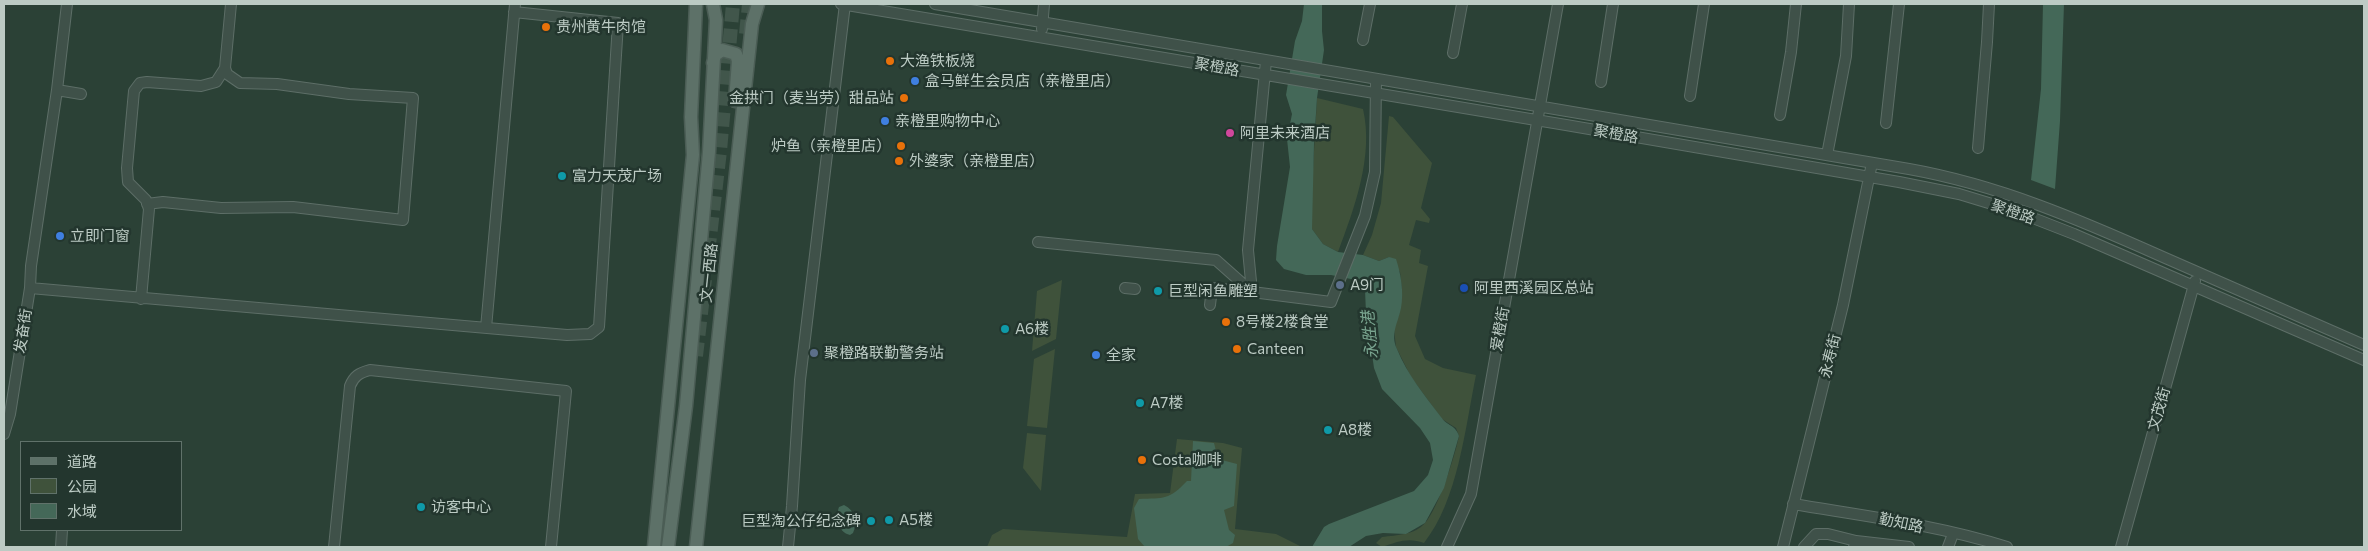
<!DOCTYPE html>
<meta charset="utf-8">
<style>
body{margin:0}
#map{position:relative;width:2368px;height:551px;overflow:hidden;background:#2b4136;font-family:Commissioner,"Noto Sans SC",sans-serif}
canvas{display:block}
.frame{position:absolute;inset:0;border:5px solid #bccbc4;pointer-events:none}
.legend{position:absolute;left:20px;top:441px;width:162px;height:90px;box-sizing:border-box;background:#23362e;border:1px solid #60726a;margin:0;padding:6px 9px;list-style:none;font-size:15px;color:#bccbc4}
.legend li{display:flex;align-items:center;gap:10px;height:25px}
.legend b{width:25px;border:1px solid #60726a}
</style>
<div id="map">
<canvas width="2368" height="551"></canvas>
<div class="frame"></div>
<ul class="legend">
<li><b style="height:6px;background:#5d7168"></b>道路</li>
<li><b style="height:14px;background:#3f523b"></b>公园</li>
<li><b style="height:14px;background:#446858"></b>水域</li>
</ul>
</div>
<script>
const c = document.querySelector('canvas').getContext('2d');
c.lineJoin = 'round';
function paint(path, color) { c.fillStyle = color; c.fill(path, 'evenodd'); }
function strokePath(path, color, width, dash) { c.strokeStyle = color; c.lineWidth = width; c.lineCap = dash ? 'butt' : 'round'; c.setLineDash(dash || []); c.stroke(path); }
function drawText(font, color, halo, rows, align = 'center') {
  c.font = font + ' Commissioner,"Noto Sans SC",sans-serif'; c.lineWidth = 5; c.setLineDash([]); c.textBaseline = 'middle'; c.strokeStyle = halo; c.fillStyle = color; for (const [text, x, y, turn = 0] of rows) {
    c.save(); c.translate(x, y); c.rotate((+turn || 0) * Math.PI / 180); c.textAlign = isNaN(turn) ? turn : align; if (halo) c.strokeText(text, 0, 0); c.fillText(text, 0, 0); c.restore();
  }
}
const green = new Path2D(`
 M 1317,98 L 1363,109 C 1374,156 1354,209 1338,252 L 1323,244 L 1312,229 L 1311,205 Z
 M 1389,116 L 1393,117 L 1432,163 L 1421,208 L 1430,219 L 1429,223 L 1416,220 L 1409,245 L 1421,250 L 1419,263 L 1428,266 L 1415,336 L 1425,359 L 1443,368 L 1476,375 C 1465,429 1458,500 1424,543 C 1408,537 1397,542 1382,547 L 1376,543 L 1382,537 C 1397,535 1415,535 1425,523 C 1438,509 1455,456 1459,436 L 1456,428 L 1442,419 L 1411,377 L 1396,347 L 1394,329 L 1400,311 L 1402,290 L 1400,272 L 1389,257 L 1379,261 L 1363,255 L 1372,235 L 1381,203 Z
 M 1062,280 L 1056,339 L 1032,351 L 1037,291 Z
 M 1055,349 L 1047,428 L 1027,426 L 1034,359 Z
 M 1027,433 L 1046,435 L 1041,491 L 1023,468 Z
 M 1177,439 L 1223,443 L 1242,448 L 1235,529 L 1276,534 L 1302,547 L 987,547 L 992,535 L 1003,529 L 1127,537 L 1135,494 L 1170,493 Z`);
const water = new Path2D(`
 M 1304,4 L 1322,4 L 1322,31 L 1324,50 L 1317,98 L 1314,144 L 1312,229 L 1323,244 L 1338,252 L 1363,255 L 1379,261 L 1389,257 L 1396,259 C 1401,274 1404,292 1401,308 C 1398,323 1390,334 1397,349 C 1407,374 1425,396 1441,417 C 1447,426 1456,425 1459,436 L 1444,488 L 1425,523 L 1406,534 L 1383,533 L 1366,536 L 1349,547 L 1312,547 L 1324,527 L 1329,524 L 1414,491 L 1428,475 L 1433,460 L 1430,443 L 1420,428 L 1382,389 L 1374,368 L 1366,313 L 1365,290 L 1362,285 L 1356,280 L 1331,275 L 1306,275 L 1284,269 L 1276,260 L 1277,246 L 1290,167 L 1287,139 L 1292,114 L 1286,95 L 1295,41 L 1302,21 Z
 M 2043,4 L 2064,4 L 2060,121 L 2055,189 L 2031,180 L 2041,89 Z
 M 1193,441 L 1214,443 L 1218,459 L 1237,464 L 1234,506 L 1224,510 L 1229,530 L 1235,535 L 1233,543 L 1226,547 L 1145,547 L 1138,539 L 1134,508 L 1139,499 C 1164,498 1169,500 1187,481 L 1191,481 Z
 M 844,505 C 855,510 858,522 853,533 L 850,535 C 838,532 835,518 839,507 Z`);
const highwayTunnel = new Path2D(`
 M 746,34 L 749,4
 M 696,356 L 720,151 L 733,4`);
const minor = new Path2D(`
 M 67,4 L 57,90 L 81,94
 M 841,4 L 1566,125 L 1899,182 L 1959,194 L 2015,211 L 2074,234 L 2364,360
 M 935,4 L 1909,169 C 1999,185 2080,220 2163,257 C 2230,286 2297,315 2364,345
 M 1042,29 L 1044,4
 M 1363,40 L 1370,4
 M 1453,53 L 1462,4
 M 1601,82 L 1613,4
 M 57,90 L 31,266 L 30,288 L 567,335 L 590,334 L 599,327 L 618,23 L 514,12
 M 1690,96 L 1704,4
 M 1780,115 L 1791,52 L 1796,4
 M 1886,123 L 1899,4
 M 1978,148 L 1987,42 L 1989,4
 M 1827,155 L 1846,56 L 1849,4
 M 147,204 L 163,202 L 221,208 L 293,207 L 403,220 L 413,98 L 349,94 L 277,84 L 240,83 L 227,74 L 225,68
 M 1038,242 L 1216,260 L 1252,292 L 1331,302 L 1365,216 L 1375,172 L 1376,79
 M 1125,288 L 1135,289
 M 141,299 L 149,209 L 146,200 L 128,182 L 127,168 L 134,91 L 140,83 L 147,82 L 201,86 L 216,82 L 225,68 L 231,4
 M 1210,305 L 1212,288 L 1252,292 L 1248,250 L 1266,61
 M 486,328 L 515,4
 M 4,434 L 10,414 L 30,288
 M 1793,504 C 1864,516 1938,525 2007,547
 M 1856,541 L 1909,547
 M 61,547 L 62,530
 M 334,547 L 350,386 C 354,376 359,373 370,370 L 566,391 L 551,547
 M 788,547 L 792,506 L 800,380 L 845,4
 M 1447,547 L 1471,494 L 1558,4
 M 1783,547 L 1843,305 L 1872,163
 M 1804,547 L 1816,534 L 1828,534 L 1856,541 L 1854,547
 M 1948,547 L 1953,534
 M 2121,547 L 2195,281`);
const major = new Path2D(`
 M 713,63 L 715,55 L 722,50 L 736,54 L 738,61 L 735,101
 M 654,547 L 693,155 L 691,117 L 696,4
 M 668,547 L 686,406 L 709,152 L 716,20 L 713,4
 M 696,547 L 752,24 L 758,4`);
const markers = [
 [546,27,5,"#e8710a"],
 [890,61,5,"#e8710a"],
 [915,81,5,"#3f7fe0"],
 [904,98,5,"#e8710a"],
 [885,121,5,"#3f7fe0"],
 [1230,133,5,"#d1479c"],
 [901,146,5,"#e8710a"],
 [899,161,5,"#e8710a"],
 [562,176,5,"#0f9aa8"],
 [60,236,5,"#3f7fe0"],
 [1340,285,5,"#5c6f8a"],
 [1464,288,5,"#1a4fb4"],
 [1158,291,5,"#0f9aa8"],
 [1226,322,5,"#e8710a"],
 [1005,329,5,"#0f9aa8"],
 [1237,349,5,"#e8710a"],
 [814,353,5,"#5c6f8a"],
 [1096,355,5,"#3f7fe0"],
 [1140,403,5,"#0f9aa8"],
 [1328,430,5,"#0f9aa8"],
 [1142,460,5,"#e8710a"],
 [421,507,5,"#0f9aa8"],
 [889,520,5,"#0f9aa8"],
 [871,521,5,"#0f9aa8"]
];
const poiNames = [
 ["贵州黄牛肉馆",556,27],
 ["大渔铁板烧",900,61],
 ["盒马鲜生会员店（亲橙里店）",925,81],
 ["金拱门（麦当劳）甜品站",894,98,"right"],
 ["亲橙里购物中心",895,121],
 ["阿里未来酒店",1240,133],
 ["炉鱼（亲橙里店）",891,146,"right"],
 ["外婆家（亲橙里店）",909,161],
 ["富力天茂广场",572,176],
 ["立即门窗",70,236],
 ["A9门",1350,285],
 ["阿里西溪园区总站",1474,288],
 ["巨型闲鱼雕塑",1168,291],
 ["8号楼2楼食堂",1236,322],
 ["A6楼",1015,329],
 ["Canteen",1247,349],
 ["聚橙路联勤警务站",824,353],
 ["全家",1106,355],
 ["A7楼",1150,403],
 ["A8楼",1338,430],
 ["Costa咖啡",1152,460],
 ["访客中心",431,507],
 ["A5楼",899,520],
 ["巨型淘公仔纪念碑",861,521,"right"]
];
const streetNames = [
 ["聚橙路",1217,67,10],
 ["聚橙路",1616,134,10],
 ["聚橙路",2013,212,19],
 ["文一西路",709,273,-84],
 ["爱橙街",1500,329,-80],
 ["发奋街",23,331,-81],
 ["永寿街",1830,356,-76],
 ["文茂街",2159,409,-74],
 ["勤知路",1901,523,12]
];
const waterNames = [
 ["永胜港",1370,335,-95]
];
paint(green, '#3f523b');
paint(water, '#446858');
strokePath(highwayTunnel, '#41564b', 14, [14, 7]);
strokePath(minor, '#5d6e67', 12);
strokePath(major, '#4b5d55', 15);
strokePath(minor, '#3f5149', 10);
strokePath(major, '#5d7168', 12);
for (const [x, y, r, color] of markers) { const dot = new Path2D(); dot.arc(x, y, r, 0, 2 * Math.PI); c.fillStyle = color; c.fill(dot); strokePath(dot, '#23362e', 2); }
drawText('15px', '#bccbc4', '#23362e', poiNames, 'left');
drawText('15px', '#bccbc4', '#23362e', streetNames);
drawText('italic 16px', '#7aa590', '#23362e', waterNames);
</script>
